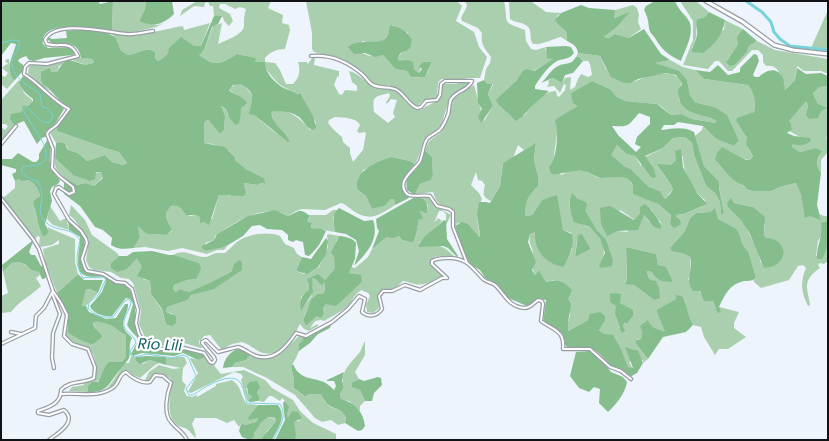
<!DOCTYPE html>
<meta charset="utf-8">
<style>
body{margin:0}
#map{position:relative;width:829px;height:441px;overflow:hidden;background:#eef4fc;font-family:Poppins,sans-serif}
canvas{display:block}
.frame{position:absolute;inset:0;border:2px solid #101215;pointer-events:none}
</style>
<div id="map">
<canvas width="829" height="441"></canvas>
<div class="frame"></div>
</div>
<script>
const c = document.querySelector('canvas').getContext('2d');
c.lineJoin = 'round';
function paint(path, color) { c.fillStyle = color; c.fill(path, 'evenodd'); }
function strokePath(path, color, width, dash) { c.strokeStyle = color; c.lineWidth = width; c.lineCap = dash ? 'butt' : 'round'; c.setLineDash(dash || []); c.stroke(path); }
function drawText(font, color, halo, rows, align = 'center') {
  c.font = font + ' Poppins,sans-serif'; c.lineWidth = 4.5; c.setLineDash([]); c.textBaseline = 'middle'; c.strokeStyle = halo; c.fillStyle = color; for (const [text, x, y, turn = 0] of rows) {
    c.save(); c.translate(x, y); c.rotate((+turn || 0) * Math.PI / 180); c.textAlign = isNaN(turn) ? turn : align; if (halo) c.strokeText(text, 0, 0); c.fillText(text, 0, 0); c.restore();
  }
}
const green = new Path2D(`
 M 113,1 L 146,1 L 145,9 L 139,21 L 158,25 L 164,23 L 156,27 L 130,33 L 112,31 Z
 M 197,1 L 271,1 L 268,8 L 283,15 L 282,23 L 289,25 L 290,30 L 285,49 C 277,49 270,52 265,58 L 265,62 L 275,63 L 280,70 L 286,84 L 293,84 C 299,78 301,71 298,62 L 307,62 L 308,64 L 313,57 L 315,57 L 314,65 L 339,71 L 339,76 L 337,77 L 334,85 L 339,94 L 342,95 L 345,90 L 357,91 L 357,86 L 352,82 L 349,71 C 360,74 365,82 375,87 C 381,90 388,88 394,91 C 404,95 408,110 421,110 C 426,105 437,103 440,97 C 441,93 441,88 442,84 L 455,84 L 469,81 L 471,82 L 465,88 L 458,90 L 449,100 L 441,126 L 424,140 L 418,158 L 415,164 L 410,161 L 392,157 L 363,170 L 358,190 L 366,196 L 372,209 L 385,206 L 391,199 L 394,199 L 395,205 C 382,214 370,222 355,212 C 350,209 347,205 341,203 L 325,210 L 302,209 L 296,211 L 288,216 C 265,202 234,223 215,236 L 214,240 L 205,243 L 206,251 L 221,248 L 228,245 L 224,250 L 217,250 L 207,254 L 182,248 L 168,251 L 145,247 L 134,248 L 140,237 L 138,225 C 146,235 155,235 167,235 L 172,231 L 167,220 L 166,213 L 171,206 C 180,205 184,210 190,216 L 196,215 L 212,219 L 219,195 L 224,194 L 229,196 L 244,187 L 244,183 L 257,185 L 261,183 L 264,184 L 264,178 L 246,169 L 235,160 L 229,151 L 213,144 L 204,143 L 204,122 L 208,118 L 220,134 L 224,130 L 225,116 L 220,106 L 226,109 L 228,115 L 240,118 L 240,111 L 244,105 L 229,89 L 236,84 L 240,84 C 255,92 253,100 254,115 L 273,131 L 290,141 L 275,123 L 270,112 C 289,108 299,117 310,130 L 316,123 L 299,93 L 297,94 C 290,89 282,88 276,81 C 269,74 265,64 255,62 L 255,58 L 237,54 C 222,63 215,68 198,55 L 204,50 L 213,26 L 222,23 L 218,44 C 226,40 244,35 244,25 C 244,19 244,16 246,9 L 240,7 L 235,9 L 225,4 L 220,4 L 219,8 L 230,14 L 233,21 L 229,26 L 224,21 L 223,17 L 214,16 L 213,6 L 210,6 L 208,2 L 205,3 L 204,7 L 194,6 L 180,16 L 182,10 ZM 389,93 L 390,96 L 386,102 L 387,104 L 391,99 L 397,100 L 393,113 L 395,117 L 388,123 L 374,112 C 372,95 375,97 389,93 ZM 335,117 C 343,118 356,117 360,125 L 357,131 L 359,133 L 364,132 L 366,133 L 363,150 L 353,162 L 350,153 L 350,148 L 343,142 L 342,137 L 334,130 L 328,123 L 329,120 Z
 M 306,1 L 457,1 L 462,6 L 456,21 L 474,32 L 479,47 L 487,57 L 480,78 L 468,78 L 458,81 L 442,79 L 438,82 L 437,96 L 435,99 L 424,100 L 418,106 L 415,106 L 394,88 L 389,86 L 390,85 L 380,86 L 374,84 L 364,74 L 344,60 L 314,52 L 312,49 L 312,33 ZM 392,25 L 408,33 L 404,51 L 399,56 L 399,61 L 404,61 L 419,73 L 423,62 L 432,62 C 426,76 428,78 411,77 L 407,71 L 395,69 L 383,55 L 370,56 L 359,52 L 362,41 C 380,45 386,42 392,25 Z
 M 462,1 L 504,1 C 509,24 500,21 525,30 L 526,41 L 531,49 L 536,50 L 546,47 L 545,49 L 554,59 L 517,80 L 514,83 L 500,107 L 513,117 L 525,115 C 531,106 545,90 556,91 L 557,96 L 559,97 L 565,90 L 566,85 L 564,84 L 560,93 L 554,86 L 547,87 L 549,83 L 548,81 L 553,78 L 562,83 L 565,78 L 571,77 L 570,90 L 575,87 L 578,79 L 581,74 L 588,77 L 592,75 L 590,64 L 588,61 L 583,61 L 579,57 L 576,57 L 578,53 L 600,56 L 606,69 L 631,83 C 642,78 662,70 674,75 C 678,76 680,80 682,83 L 678,90 L 679,100 L 697,113 L 715,120 L 716,123 L 692,119 L 682,114 L 671,115 L 662,107 L 657,104 L 625,101 L 616,96 L 610,89 L 592,81 L 571,93 L 579,106 L 559,117 L 553,163 L 561,175 L 570,171 L 585,171 L 598,178 L 623,176 L 630,180 L 634,188 L 642,196 L 658,204 L 671,215 L 670,224 L 676,215 L 684,214 L 703,206 L 705,200 C 692,190 683,172 683,156 L 671,165 L 658,165 C 662,174 669,180 673,189 L 665,199 L 660,191 L 649,187 L 631,169 L 624,166 L 610,155 L 617,145 L 626,154 L 635,156 L 641,166 L 645,157 L 663,148 L 673,138 L 685,137 L 692,143 L 694,155 L 706,186 L 715,193 L 720,202 L 721,213 L 724,213 C 723,203 718,188 719,181 L 704,166 L 695,136 L 702,130 L 703,126 L 716,139 L 734,146 L 739,141 L 734,132 L 706,105 L 695,102 L 690,95 L 687,80 L 654,63 L 670,60 L 683,67 L 695,70 L 704,79 L 748,85 C 754,93 756,102 754,112 L 736,121 L 747,138 L 748,148 L 753,156 L 750,160 C 743,160 736,154 729,151 L 715,160 C 727,172 728,180 745,186 L 746,189 L 752,191 L 771,191 L 780,187 L 796,183 L 801,195 L 805,213 L 821,219 L 819,214 L 824,216 L 828,216 L 828,221 L 822,224 L 822,235 L 818,241 L 816,256 L 825,249 L 828,242 L 828,261 L 824,264 L 820,263 L 818,265 L 820,268 C 801,281 808,288 810,305 L 808,306 C 801,292 800,282 806,268 L 803,265 L 798,266 L 789,280 L 761,288 L 753,281 L 756,278 L 749,253 L 743,245 L 739,233 L 718,219 L 711,212 L 696,213 L 690,218 L 685,231 L 671,247 L 690,257 L 691,274 L 688,279 L 708,301 L 713,301 L 717,312 L 719,307 L 739,312 L 734,323 L 734,328 L 746,337 L 728,349 L 719,349 L 715,355 L 704,337 L 701,327 L 693,325 L 690,322 L 685,300 L 675,295 L 676,299 L 656,310 L 666,333 L 650,326 L 642,331 L 641,339 L 637,339 L 636,344 L 648,359 L 643,363 L 643,360 L 629,362 L 633,369 L 628,367 L 604,334 L 588,320 L 568,331 L 568,322 L 570,315 L 554,280 L 546,282 L 539,270 L 535,275 C 531,268 534,262 533,254 C 533,245 528,246 530,234 L 535,231 L 564,267 L 572,249 L 572,233 L 563,230 L 561,222 L 542,200 L 532,215 L 525,216 L 525,203 L 538,176 L 534,160 L 536,144 L 524,150 L 518,145 L 513,158 L 503,163 L 500,186 L 491,201 C 482,197 483,194 485,185 L 482,181 L 478,180 L 476,172 L 471,185 L 479,193 L 482,199 C 476,209 477,224 480,235 L 478,237 L 470,227 L 458,223 L 455,226 L 455,212 C 441,201 440,212 433,192 L 415,194 L 420,184 L 431,180 L 433,175 L 432,157 L 425,150 C 430,135 437,139 443,129 C 449,120 449,108 453,98 L 474,85 L 484,121 L 493,106 L 488,94 L 493,85 L 493,83 L 488,84 L 484,80 L 486,69 L 490,63 L 491,57 C 485,49 480,44 482,33 L 478,28 L 462,21 L 461,18 L 467,6 L 466,3 ZM 572,194 L 578,199 L 597,230 L 606,239 L 613,259 L 610,265 L 601,268 C 607,247 604,243 590,227 C 576,225 564,207 572,194 ZM 731,198 L 734,203 L 753,207 L 765,224 L 764,235 L 766,238 L 761,264 L 758,251 ZM 651,209 L 661,223 L 649,222 L 643,214 L 627,232 L 618,231 L 607,235 L 620,210 L 635,220 L 640,213 ZM 582,234 L 591,249 L 575,257 L 577,240 ZM 626,247 L 656,254 L 658,265 L 673,281 C 664,282 655,281 652,272 L 647,271 L 654,300 L 634,285 L 625,283 L 627,279 ZM 609,294 L 620,300 L 620,303 L 628,309 L 633,316 L 628,323 L 625,323 L 619,328 L 617,306 L 610,302 Z
 M 509,1 L 532,2 L 546,12 L 561,13 L 557,16 L 561,27 L 567,33 L 567,41 L 561,37 C 552,39 543,45 533,44 C 529,39 532,34 529,28 C 525,22 515,23 510,19 Z
 M 680,1 L 696,1 L 709,12 L 705,17 L 697,19 L 696,38 L 692,48 L 724,30 L 725,20 L 743,29 L 738,44 L 726,64 L 735,65 L 747,52 L 749,46 L 757,41 L 775,50 L 828,59 L 828,74 L 821,71 L 804,71 L 797,66 L 795,80 L 785,90 C 782,79 780,64 766,66 L 763,62 L 763,55 L 758,50 L 752,50 L 732,71 L 728,71 L 719,61 L 715,61 L 708,69 L 683,65 L 693,40 L 693,21 Z
 M 633,5 L 637,8 L 639,15 L 638,22 L 641,29 L 629,38 L 615,34 L 609,38 L 604,37 L 617,27 L 629,13 L 613,18 L 615,10 Z
 M 828,10 L 828,50 L 811,48 Z
 M 210,23 L 201,46 L 169,51 L 165,57 L 158,61 L 155,58 L 155,52 C 145,46 138,54 128,55 C 120,52 118,50 118,41 L 112,34 L 135,36 L 177,27 L 183,26 L 184,30 Z
 M 74,57 L 92,59 L 94,62 C 87,67 80,63 72,60 L 59,66 L 57,72 L 51,72 L 46,86 L 50,91 L 41,86 L 28,73 L 29,66 L 32,64 L 52,65 L 65,59 Z
 M 7,59 L 9,59 L 10,72 L 14,81 L 7,89 L 1,84 L 1,75 L 5,77 L 8,73 L 2,68 L 5,65 L 8,64 L 5,61 Z
 M 19,80 L 24,93 L 33,101 L 28,106 L 22,108 L 21,112 L 13,114 L 14,125 L 1,142 L 1,127 L 5,130 L 8,126 L 5,124 L 1,124 L 1,100 Z
 M 828,86 L 828,137 L 826,138 L 828,140 L 828,152 L 821,160 L 821,173 C 816,166 817,162 820,154 L 815,148 L 800,152 L 792,147 L 792,143 L 806,138 L 802,138 L 789,131 L 792,128 L 788,122 L 806,100 L 808,105 L 806,115 L 809,118 L 818,118 L 818,104 L 813,93 L 820,87 Z
 M 57,127 L 57,131 L 108,149 L 119,152 L 127,163 L 123,165 L 112,162 L 105,155 L 87,161 L 78,153 L 68,150 L 67,146 L 60,142 L 56,143 L 50,133 Z
 M 55,158 L 73,175 L 101,172 L 103,177 L 94,186 L 86,183 L 77,185 C 67,179 52,172 55,158 Z
 M 19,179 L 32,181 L 36,185 L 40,196 L 34,200 L 33,204 L 38,222 L 49,232 L 47,227 L 75,239 L 75,262 L 78,274 L 57,293 L 45,261 L 43,249 L 59,244 L 59,240 L 52,245 L 41,247 L 39,244 L 40,237 L 37,236 L 36,239 L 3,198 L 15,188 L 15,181 Z
 M 425,196 L 430,198 L 434,205 L 451,215 L 446,225 L 446,214 L 443,211 L 439,211 L 435,221 L 433,222 L 436,221 L 438,218 L 442,221 C 435,230 426,236 419,243 L 422,246 C 439,246 441,243 454,256 C 447,258 441,255 434,257 L 431,263 L 446,274 C 436,278 426,287 415,284 C 411,284 408,281 403,281 C 401,283 399,285 396,287 C 383,295 377,282 379,308 L 373,313 L 367,312 L 366,305 L 370,296 L 368,293 L 361,290 C 354,295 353,300 348,306 C 341,312 331,317 324,321 L 321,320 L 315,321 L 310,328 L 318,324 L 318,326 L 309,331 L 304,329 L 300,324 C 293,338 280,360 260,352 C 254,349 249,344 242,342 L 232,344 L 223,349 L 221,349 L 210,335 L 204,336 L 201,340 L 199,340 L 199,344 L 203,347 L 201,348 L 184,343 L 172,347 L 158,346 L 152,345 L 147,342 L 139,324 L 141,311 L 133,283 L 129,279 L 121,278 L 111,272 L 94,270 L 89,267 L 86,260 L 89,240 L 74,219 L 69,215 L 71,205 L 85,220 L 92,235 L 117,253 L 119,256 L 111,263 L 127,269 L 137,257 L 143,267 L 143,279 L 150,281 L 151,294 L 162,310 L 166,324 L 173,314 L 166,312 L 167,307 L 188,300 L 191,295 C 208,289 223,289 232,271 L 219,279 L 189,292 L 180,289 L 176,292 L 173,289 L 174,285 L 187,280 L 196,279 L 199,263 L 173,255 C 185,248 193,257 205,257 C 209,257 213,253 217,253 C 219,253 222,253 225,253 C 229,250 232,246 237,242 C 248,234 267,231 280,236 L 285,244 L 294,248 L 297,254 L 302,257 L 296,271 L 304,274 L 319,267 L 328,247 L 327,235 L 329,234 L 339,236 L 336,241 L 335,268 L 325,280 L 310,277 L 308,283 L 309,286 L 309,290 L 301,297 L 301,310 L 311,297 L 313,288 L 312,286 L 312,278 L 315,279 L 322,286 L 324,281 L 325,292 L 323,294 L 317,294 C 310,301 306,311 303,320 L 306,326 L 317,316 L 324,313 L 323,308 L 326,304 L 348,294 L 362,282 L 360,276 L 349,273 L 351,267 L 355,268 L 368,257 L 372,249 L 387,237 L 399,236 L 402,240 L 413,243 L 416,235 L 419,219 L 422,219 L 420,211 L 427,214 L 428,205 L 415,197 L 413,197 Z
 M 50,206 L 60,221 L 66,218 L 69,230 L 53,225 L 47,219 Z
 M 333,210 L 337,210 L 333,218 L 335,232 L 311,228 L 312,223 L 307,221 L 310,217 L 309,215 L 326,215 Z
 M 19,262 L 39,272 L 40,275 L 36,278 L 41,286 C 31,296 19,301 11,312 L 1,313 L 1,296 L 8,293 L 3,272 L 12,263 Z
 M 86,288 L 90,289 L 98,293 L 86,306 L 82,306 Z
 M 97,320 C 102,323 108,324 112,326 C 117,329 121,333 126,335 L 126,357 C 115,367 102,381 88,386 L 88,392 L 69,391 L 72,387 L 84,385 L 83,381 L 94,379 C 98,370 96,354 88,348 C 80,343 74,345 66,336 L 65,330 L 67,324 L 68,333 L 80,338 L 87,343 L 97,332 L 93,323 Z
 M 300,335 L 303,337 C 301,347 297,358 291,366 L 294,380 L 294,388 L 306,397 L 308,394 L 321,394 C 329,414 337,403 346,417 L 345,423 L 338,425 L 331,420 L 322,422 L 315,418 L 295,395 L 267,378 L 243,367 L 232,367 L 235,363 L 246,360 L 251,354 L 261,358 L 280,354 Z
 M 365,341 L 365,355 L 355,372 L 359,379 L 352,384 L 360,390 L 365,401 L 360,406 L 360,411 L 349,401 L 341,400 L 340,394 L 344,387 C 339,372 351,363 360,352 C 362,348 363,344 365,341 Z
 M 206,356 L 221,374 L 244,370 L 265,380 L 272,388 L 293,400 L 300,411 L 313,423 L 336,434 L 336,440 L 295,440 C 296,434 292,427 294,421 L 300,421 L 293,411 L 288,419 L 285,401 L 282,398 L 280,401 L 272,396 L 269,396 L 264,402 L 258,401 L 260,398 L 257,393 L 259,390 L 246,388 L 248,394 L 252,396 L 250,399 L 247,400 L 241,380 L 243,377 L 241,374 L 234,372 L 191,393 L 188,392 L 198,373 L 190,359 L 191,358 L 198,360 Z
 M 131,357 L 136,357 L 135,360 L 143,364 L 150,360 L 160,363 L 155,365 L 140,378 L 133,375 L 127,370 C 119,373 120,376 116,382 C 114,386 109,387 106,389 C 114,382 118,371 125,363 L 129,363 Z
 M 166,357 C 174,359 180,355 185,358 L 187,363 L 183,368 L 182,381 L 186,385 L 184,391 L 187,396 L 192,397 L 197,395 L 197,397 L 216,386 L 216,384 L 232,380 C 242,386 240,396 247,404 L 258,405 L 248,417 L 258,418 L 256,422 L 246,426 L 241,424 L 239,427 L 234,420 L 227,423 L 216,418 L 195,418 L 192,424 L 195,432 L 196,438 C 193,436 190,431 187,429 C 183,427 179,427 176,424 C 166,416 170,392 172,381 L 170,378 L 157,373 C 152,375 152,380 147,382 L 145,380 L 149,372 L 159,365 L 173,369 L 181,368 L 166,365 Z
 M 268,417 L 275,419 L 276,421 L 267,431 L 263,440 L 250,440 L 254,437 L 253,433 L 261,423 Z`);
const forest = new Path2D(`
 M 1,1 L 98,1 L 100,4 L 113,1 L 112,31 C 97,28 39,18 43,44 L 48,48 L 70,47 L 75,53 L 73,55 L 44,58 L 34,61 L 29,60 L 26,56 L 19,59 L 18,61 L 23,65 L 23,71 L 14,81 C 5,66 12,59 16,44 L 11,43 L 1,56 Z
 M 146,1 L 172,1 L 174,14 C 163,25 153,27 139,21 L 145,9 Z
 M 655,1 L 675,1 C 679,11 685,14 689,21 C 695,33 685,50 681,61 C 668,55 662,50 655,38 C 653,35 649,32 649,28 C 648,19 648,18 644,10 L 646,6 Z
 M 581,5 L 589,8 L 615,10 L 614,18 L 630,12 L 617,27 L 604,37 L 609,38 L 615,34 L 629,38 L 644,29 L 661,54 L 670,60 L 655,63 L 679,71 L 687,80 L 690,95 L 695,102 L 716,108 L 727,115 L 739,141 L 734,146 L 716,139 L 703,126 L 678,122 L 674,125 L 664,125 L 661,130 C 672,129 684,126 694,132 L 704,166 L 719,181 C 718,188 723,204 724,213 L 721,214 L 720,202 L 715,193 L 706,186 L 694,155 L 692,143 L 685,137 L 673,138 L 663,148 L 645,156 L 654,169 L 656,177 L 652,178 L 635,156 L 626,154 L 617,145 L 611,155 L 624,166 L 631,169 L 649,187 L 660,191 L 665,199 L 670,194 L 673,189 C 669,180 662,173 657,164 L 671,165 L 676,160 L 675,151 L 681,149 L 683,167 L 697,193 L 707,204 L 684,214 L 676,215 L 676,217 L 680,220 L 681,224 L 674,228 L 670,224 L 671,215 L 658,204 L 633,194 C 636,171 614,178 601,178 C 594,177 589,171 582,171 C 571,170 562,175 551,174 L 549,167 C 557,160 559,131 555,121 L 559,117 L 578,106 L 573,103 L 571,93 L 592,81 L 610,89 L 616,96 L 625,101 L 657,104 L 671,115 L 682,114 L 692,119 L 716,123 L 715,120 C 703,114 682,114 679,98 C 678,97 678,91 678,90 C 679,87 682,86 682,83 L 676,75 L 666,73 L 638,79 L 631,83 L 624,83 L 611,77 L 600,56 L 578,53 C 577,46 573,44 567,41 L 567,33 L 557,23 L 555,20 L 561,13 ZM 639,113 L 650,117 L 650,124 L 637,137 L 635,144 L 641,147 L 636,152 L 618,135 L 612,126 C 629,127 628,126 639,113 Z
 M 709,12 L 725,20 C 723,35 715,44 703,53 L 692,52 C 692,46 696,41 697,35 C 698,29 695,24 697,19 L 705,17 Z
 M 214,16 L 222,16 L 218,24 L 212,27 L 204,50 L 199,55 C 215,68 222,63 237,54 L 256,58 L 255,62 L 265,62 C 264,71 274,82 282,87 C 287,90 292,90 297,94 L 300,93 L 313,116 L 316,127 L 314,130 C 306,129 305,122 299,117 C 292,112 279,110 271,112 C 272,124 285,131 290,141 L 288,142 L 254,115 L 249,114 C 253,98 256,92 240,84 L 233,85 L 229,90 C 234,96 243,95 247,103 C 237,111 243,111 239,123 L 236,125 L 230,119 L 226,109 L 221,106 L 225,116 L 224,130 L 220,134 L 208,119 L 204,123 L 204,143 L 225,147 L 235,158 L 235,160 L 246,169 L 264,178 L 265,184 L 261,183 L 257,185 L 244,183 L 244,187 L 246,192 L 244,196 L 219,195 L 209,225 L 204,222 L 200,223 L 200,217 L 196,215 L 186,215 C 182,209 180,205 171,206 L 166,213 L 167,220 L 172,230 L 167,235 L 147,234 L 138,226 L 140,237 L 134,248 C 126,249 118,250 111,245 L 112,238 L 103,230 L 95,227 L 80,206 L 64,194 L 64,181 L 59,174 L 77,185 L 86,183 L 94,186 L 103,178 L 101,172 L 96,172 L 95,179 L 90,181 L 73,175 L 55,158 L 56,143 L 60,142 L 65,144 L 68,150 L 78,153 L 87,161 L 105,155 L 112,162 L 123,165 L 127,163 L 119,152 L 108,149 L 57,131 L 57,127 L 69,110 L 46,86 L 43,85 L 41,80 L 41,72 L 50,68 L 51,72 L 57,72 C 70,47 78,72 94,62 L 92,59 L 81,58 C 79,41 65,44 52,43 L 47,39 L 48,37 L 52,39 L 67,38 L 66,31 C 79,29 106,29 116,38 C 121,48 116,49 128,55 C 138,54 145,46 155,52 L 155,58 L 158,61 C 164,58 169,54 169,48 L 181,37 L 194,46 L 201,46 Z
 M 391,25 C 401,28 407,31 412,40 C 411,43 411,46 410,48 C 405,53 397,51 399,61 L 408,60 L 413,62 L 414,69 L 419,73 L 422,69 L 419,66 L 423,62 L 432,62 L 425,77 L 411,77 L 407,71 L 395,69 L 383,55 L 375,57 L 365,53 L 354,54 L 348,47 C 360,37 381,47 387,36 C 390,32 388,29 391,25 Z
 M 743,29 L 757,41 L 749,46 L 747,52 L 735,65 L 730,66 L 726,63 L 738,44 L 737,37 Z
 M 566,46 L 571,47 L 574,53 C 569,60 564,58 557,61 C 548,66 540,78 535,86 L 535,89 L 549,91 L 532,106 L 522,117 L 515,121 C 511,113 500,110 496,100 L 517,80 L 523,71 L 526,69 L 534,71 L 553,59 L 547,58 L 546,47 Z
 M 754,54 L 757,55 L 759,61 L 753,75 L 755,77 L 759,77 C 766,70 777,66 783,78 C 784,81 784,86 785,90 L 795,80 L 797,68 L 806,74 L 821,73 L 828,76 L 828,86 L 820,87 L 813,93 L 818,104 L 827,108 L 821,111 L 818,118 L 809,119 L 806,115 L 808,105 L 806,101 L 789,121 L 791,124 L 792,129 L 787,133 L 794,136 L 810,138 L 811,141 C 804,146 800,146 792,144 L 792,147 L 800,152 L 815,148 L 822,151 C 817,158 815,165 821,173 L 817,205 L 821,220 L 810,216 L 805,218 L 801,195 L 796,183 L 780,187 L 771,191 L 752,191 L 746,189 L 745,186 C 728,180 727,172 715,160 L 717,153 L 722,147 L 746,160 L 750,160 L 753,156 L 746,144 L 747,138 L 736,121 L 737,118 L 754,112 C 756,102 754,93 748,85 L 704,79 L 695,70 L 710,72 L 718,65 L 728,75 L 740,72 L 740,68 Z
 M 576,57 L 579,57 L 583,61 L 573,73 L 565,75 L 562,83 L 553,78 L 541,83 C 547,78 551,69 558,66 C 565,62 571,66 576,57 Z
 M 23,76 L 43,89 L 64,109 L 55,124 L 45,132 L 47,136 L 42,138 L 37,144 L 24,121 L 14,125 L 10,119 L 11,114 L 21,112 L 23,106 L 28,106 L 33,101 L 33,99 C 26,94 22,90 19,82 Z
 M 484,80 L 488,84 L 493,83 L 488,94 L 493,106 L 481,123 L 478,117 L 482,109 L 478,103 L 477,83 Z
 M 48,139 C 53,148 49,153 50,163 C 51,170 57,175 60,181 L 58,184 L 52,187 L 50,191 L 52,201 L 45,224 L 49,232 L 45,236 L 43,236 C 38,226 37,215 33,204 L 34,200 L 40,196 C 37,186 33,178 22,181 L 19,179 L 15,181 L 12,174 L 16,172 L 16,169 L 1,165 L 1,159 L 12,159 L 18,153 L 33,162 L 36,162 L 39,159 L 39,154 Z
 M 536,143 L 534,160 L 538,176 L 538,186 C 527,196 525,202 525,216 L 532,215 L 542,200 L 557,195 L 563,230 L 572,234 C 575,245 569,256 564,267 C 546,264 534,251 535,232 L 530,234 L 528,242 L 536,262 L 532,270 L 535,275 L 539,270 L 546,282 C 558,279 564,281 572,290 L 568,299 L 571,304 L 568,322 L 568,331 L 588,320 L 590,314 L 600,312 L 605,316 L 605,320 L 599,330 L 604,334 L 613,335 L 621,349 L 628,367 L 633,368 L 625,347 L 638,351 L 643,363 L 637,373 L 630,377 C 610,373 605,353 591,349 C 590,348 570,347 567,347 L 553,327 L 543,322 L 546,300 L 539,298 L 527,306 L 508,298 L 498,285 L 485,278 L 480,270 L 471,265 L 466,257 L 455,226 L 462,222 L 468,224 L 479,237 L 480,235 L 477,215 L 479,202 L 486,202 L 490,203 L 500,186 L 503,163 Z
 M 425,150 L 432,157 L 433,175 L 431,180 L 420,184 L 415,194 L 413,194 L 407,190 C 405,174 409,178 416,169 C 421,164 422,156 425,150 Z
 M 392,157 L 410,161 L 415,164 C 404,176 398,183 409,198 L 395,205 L 394,199 L 391,199 L 385,206 L 372,209 L 366,196 L 358,190 C 352,171 378,161 392,157 Z
 M 572,193 L 578,199 L 586,202 L 587,206 L 585,210 L 597,230 L 606,239 L 613,259 L 612,266 L 601,268 L 599,266 L 605,253 L 600,239 L 590,227 L 574,222 C 571,213 567,202 572,193 Z
 M 415,197 C 426,197 429,205 427,214 L 420,211 L 423,219 L 419,219 L 416,235 L 413,243 L 402,240 L 399,236 L 393,238 L 387,237 L 372,249 L 379,231 L 377,228 L 376,219 Z
 M 731,198 L 734,203 L 753,207 L 765,217 L 764,235 L 766,238 C 779,237 790,252 779,262 C 776,266 770,267 764,268 L 750,234 L 741,220 L 728,207 L 727,203 Z
 M 645,204 C 652,210 661,220 661,229 L 654,227 L 644,215 L 638,230 L 618,231 L 607,236 L 601,224 L 600,208 L 610,206 L 634,220 L 640,213 L 640,207 Z
 M 339,208 L 364,221 L 373,220 C 380,239 366,254 354,266 L 359,251 L 356,240 L 346,234 L 335,232 C 334,223 331,214 339,208 Z
 M 715,208 L 718,219 L 736,229 L 739,233 L 743,245 L 749,253 L 756,278 C 752,281 749,281 744,281 C 730,284 725,294 719,307 L 721,311 L 719,313 L 717,312 L 713,301 L 704,301 L 700,291 L 693,291 C 684,277 694,273 690,257 L 682,253 L 672,251 L 670,248 L 685,231 L 690,218 L 696,213 L 711,212 Z
 M 275,210 L 288,216 C 298,212 299,207 310,216 L 307,221 L 312,223 L 311,228 L 321,229 L 326,231 C 321,242 319,247 309,256 L 305,255 L 303,242 L 296,240 L 293,242 L 288,240 L 288,235 L 282,230 L 267,229 L 260,225 L 252,226 L 243,236 L 228,245 L 221,248 L 206,251 L 202,248 L 202,246 L 214,240 L 217,234 L 248,216 Z
 M 68,220 C 74,226 82,231 84,240 C 87,250 76,253 84,268 C 94,273 123,281 129,289 C 142,308 127,330 149,346 C 161,356 175,347 187,348 C 193,349 199,353 205,355 L 205,357 L 198,360 L 183,353 L 174,356 L 142,353 L 133,356 L 131,354 C 143,332 138,343 127,325 L 133,304 L 130,299 L 126,298 L 112,316 C 104,317 93,314 90,306 L 102,292 L 106,281 L 104,277 C 98,276 90,278 84,275 C 73,270 81,246 80,237 L 69,230 Z
 M 444,220 L 446,221 L 447,239 L 458,256 L 457,257 L 448,248 L 443,246 L 418,247 C 422,235 436,229 444,220 Z
 M 828,221 C 828,234 829,248 822,259 L 817,259 C 816,246 824,235 821,223 Z
 M 582,234 L 591,249 L 575,257 L 578,235 Z
 M 339,236 C 344,236 353,238 356,243 L 355,259 L 349,273 L 361,275 L 362,282 L 336,306 L 326,304 L 323,308 L 324,313 L 321,318 L 317,316 L 306,326 L 303,320 L 311,300 L 317,294 L 323,294 L 325,290 L 324,282 L 322,286 L 315,279 L 312,278 L 313,292 L 301,311 C 300,302 300,295 309,290 L 309,286 L 307,279 L 318,274 L 325,280 L 335,268 L 334,256 L 331,253 Z
 M 326,238 L 328,241 L 326,254 L 318,267 L 307,274 L 296,271 L 302,257 L 311,259 Z
 M 32,241 L 33,242 L 29,252 L 31,255 L 35,255 L 41,266 L 43,266 L 47,276 L 44,279 L 42,279 L 39,272 L 32,270 L 26,265 L 19,262 L 12,263 L 3,272 L 2,265 Z
 M 626,247 L 656,254 L 658,265 L 666,267 L 673,282 C 664,282 655,281 652,272 L 647,271 L 648,276 L 650,280 L 656,281 L 659,288 L 660,298 L 654,300 L 634,285 L 625,284 L 627,279 Z
 M 152,251 L 169,255 L 174,255 L 199,263 L 201,269 L 196,279 L 187,280 L 174,285 L 173,289 L 176,292 L 180,289 L 189,292 C 204,285 218,280 232,271 L 234,264 L 240,260 L 242,263 L 242,270 L 214,289 L 191,295 L 188,300 L 167,307 L 166,312 L 176,316 L 176,323 L 172,326 L 166,324 L 162,309 L 151,294 L 150,281 L 137,276 L 142,267 L 137,258 L 127,269 L 117,272 L 111,268 L 111,263 L 119,256 L 127,256 L 133,252 Z
 M 78,274 L 84,280 L 103,280 L 98,293 L 90,289 L 86,289 L 82,306 L 86,306 L 89,312 L 106,319 L 116,318 L 125,304 L 128,304 C 129,312 120,321 124,328 C 125,332 130,335 132,338 C 128,345 131,351 129,358 C 127,362 122,367 119,371 C 107,385 109,392 88,392 L 88,386 L 92,382 L 98,382 C 103,375 102,369 109,362 L 121,362 L 126,357 L 126,335 C 121,333 117,329 112,326 C 108,324 102,323 97,321 L 93,323 C 94,330 100,331 102,337 L 93,344 C 84,343 76,337 68,333 L 67,313 L 57,293 Z
 M 614,293 L 621,294 L 620,303 L 633,310 L 633,316 L 628,323 L 624,323 L 623,326 L 625,331 L 622,333 C 618,327 619,320 615,314 L 616,306 L 610,302 L 609,294 Z
 M 675,295 L 682,296 C 688,304 687,316 693,325 L 686,332 L 663,337 L 648,359 L 636,344 L 636,340 L 641,339 L 642,331 L 640,326 L 648,320 C 651,329 657,328 665,332 L 656,310 L 676,299 Z
 M 329,324 L 331,325 L 330,328 L 318,334 L 310,343 L 299,351 L 299,344 L 302,341 L 303,337 L 309,337 Z
 M 239,349 L 251,354 L 246,360 L 235,363 L 232,367 L 223,368 C 224,359 230,351 239,349 Z
 M 590,351 L 599,358 L 611,372 L 623,377 L 627,382 C 625,394 616,404 608,412 L 599,403 L 600,389 L 594,387 L 589,392 L 579,388 L 570,376 L 576,352 Z
 M 147,356 L 166,357 L 166,365 L 150,360 L 140,364 L 135,360 L 136,357 Z
 M 293,364 C 300,380 311,377 324,382 C 328,384 331,387 334,390 L 336,386 L 334,381 L 327,381 L 327,380 L 344,372 L 342,381 L 344,387 L 340,394 L 341,399 C 355,403 363,411 365,426 L 362,430 L 358,431 L 345,423 L 346,417 C 337,403 329,413 321,394 L 308,394 L 306,397 L 294,388 L 294,380 L 291,366 Z
 M 378,377 L 381,378 L 382,385 L 374,393 L 372,401 L 365,401 L 360,390 L 352,387 L 352,383 L 359,379 L 364,381 Z
 M 257,381 L 260,387 L 257,393 L 260,398 L 258,401 L 250,402 L 247,400 L 250,399 L 252,396 L 248,394 L 247,385 L 250,382 Z
 M 285,401 L 289,407 L 287,413 L 288,418 L 292,411 L 298,412 L 302,418 L 294,422 L 296,435 L 295,440 L 275,440 L 285,420 L 283,403 Z
 M 258,405 L 278,405 C 287,417 278,428 272,440 L 263,440 L 262,438 L 276,421 L 275,418 L 268,417 L 261,423 L 254,433 L 254,437 L 250,440 L 242,437 L 239,431 L 241,424 L 246,425 L 256,422 L 258,418 L 249,420 L 248,417 Z`);
const stream = new Path2D(`
 M 1,43 L 13,40 L 20,41 L 18,50 L 12,58 C 10,78 27,84 40,94 L 42,107 L 47,108 L 53,115 L 49,123 C 38,122 34,113 26,107 L 23,110 C 32,128 70,168 24,166 L 21,171 C 24,177 32,180 38,181 C 40,186 42,191 42,197 C 41,205 38,213 44,220 C 55,234 71,225 80,240 C 77,257 74,262 83,278 C 90,276 95,279 103,277 L 106,279 L 99,294 L 89,303 L 88,308 C 95,316 103,318 113,317 L 124,302 L 128,299 L 131,302 C 130,310 122,319 124,326 C 126,333 134,334 136,343 L 130,351 L 131,356 L 135,357 L 147,354 L 172,358 L 183,355 L 188,357 L 196,376 L 186,389 L 189,395 L 193,395 C 202,389 233,368 241,384 C 244,389 245,397 247,403 L 280,404 C 288,417 279,427 273,440`);
const river = new Path2D(`
 M 746,1 L 762,12 L 771,22 L 774,32 L 780,39 L 790,46 L 828,50`);
const minor = new Path2D(`
 M 153,31 C 144,32 134,35 126,34 C 107,32 54,19 45,40 L 47,44 C 61,48 70,39 78,56 L 47,64 L 29,63 L 25,67 L 24,74 C 40,84 52,100 69,109 L 57,125 L 49,131 L 47,134 L 53,149 L 52,168 L 59,176 L 73,187 L 74,192 L 69,194 L 59,187 L 56,188 L 54,194 L 69,220 L 81,231 L 86,239 L 87,243 L 82,259 L 85,268 L 87,271 L 103,274 L 116,282 L 125,283 L 132,289 L 138,310 L 136,323 L 139,334 L 148,347 L 168,350 L 184,348 L 204,353 L 210,362 L 213,363 L 215,360 L 214,357 L 202,343 L 202,342 L 206,340 L 218,352 L 238,347 C 245,349 250,354 256,356 C 275,362 287,346 296,333 L 306,336 L 332,322 L 348,309 L 359,296 L 365,299 L 362,312 C 369,318 377,316 382,309 L 379,296 L 383,291 L 392,291 L 405,285 L 420,290 L 442,278 L 447,278 L 432,264 L 432,261 C 437,258 442,258 447,258 C 465,257 471,266 482,278 C 485,282 491,282 495,285 C 505,294 508,307 525,308 C 530,308 534,303 538,300 L 542,301 L 543,304 L 541,321 C 553,330 565,330 563,349 L 590,349 L 610,367 L 621,371 L 631,379
 M 311,56 C 330,54 348,62 362,74 C 367,78 368,83 373,85 C 381,89 390,86 397,90 C 405,95 408,104 417,108 L 421,107 L 426,101 L 437,100 L 440,95 L 441,84 L 445,81 L 472,81 C 469,90 458,90 452,98 C 449,101 450,105 449,109 C 449,114 445,122 442,127 C 439,133 431,134 427,139 C 423,145 423,154 420,161 C 415,170 395,181 407,194 C 412,198 423,194 430,196 L 437,206 L 449,209 L 453,212 L 453,227 L 467,263
 M 1,144 L 16,126
 M 1,198 L 33,239 L 39,249 L 53,291 L 61,303 L 67,315 L 64,336 L 72,344 L 88,349 L 95,367 L 94,378 C 83,384 70,380 61,390 C 61,404 49,407 38,411 L 38,413 L 49,415 L 64,410 C 78,422 58,433 49,440
 M 52,293 L 60,314 L 53,333 L 52,358 L 54,368
 M 11,332 L 21,334
 M 1,344 L 35,328 L 36,316 L 44,308 L 53,291
 M 62,394 C 79,392 98,399 114,387 C 120,382 118,375 126,372 C 132,378 142,384 150,382 L 155,375 L 163,376 L 171,383 C 167,393 163,413 171,422 C 176,429 183,431 187,440`);
const tertiary = new Path2D(`
 M 706,1 L 743,22 L 774,45 L 793,50 L 828,54`);
const waterNames = [
 ["Río Lili",160,346,3]
];
paint(green, '#aacfaf');
paint(forest, '#86bd8d');
strokePath(stream, '#77d3da', 1);
strokePath(river, '#77d3da', 3);
strokePath(minor, '#989ea6', 4.5);
strokePath(tertiary, '#989ea6', 5.5);
strokePath(minor, '#fff', 2);
strokePath(tertiary, '#fff', 3);
drawText('italic 15px', '#156268', '#fff', waterNames);
</script>
